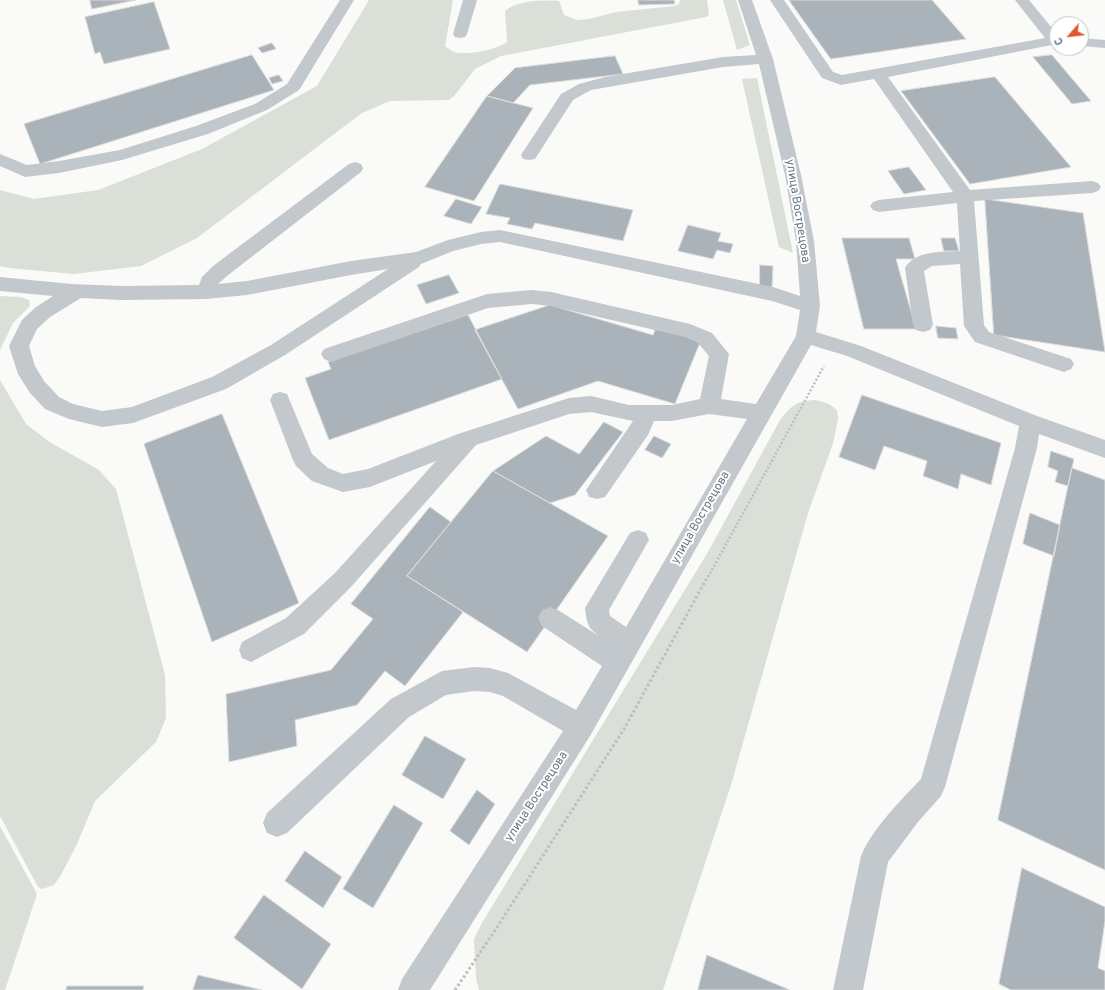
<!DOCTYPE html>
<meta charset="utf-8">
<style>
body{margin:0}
#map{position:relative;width:1105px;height:990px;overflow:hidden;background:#fafaf8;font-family:Overpass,sans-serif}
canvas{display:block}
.north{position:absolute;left:1049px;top:16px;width:40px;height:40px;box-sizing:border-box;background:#fff;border:1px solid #c1c8cd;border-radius:50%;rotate:242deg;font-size:11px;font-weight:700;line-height:16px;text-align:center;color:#657683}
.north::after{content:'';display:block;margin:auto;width:14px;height:18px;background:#e4572e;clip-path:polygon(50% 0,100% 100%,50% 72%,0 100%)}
</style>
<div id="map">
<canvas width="1105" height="990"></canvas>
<div class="north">С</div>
</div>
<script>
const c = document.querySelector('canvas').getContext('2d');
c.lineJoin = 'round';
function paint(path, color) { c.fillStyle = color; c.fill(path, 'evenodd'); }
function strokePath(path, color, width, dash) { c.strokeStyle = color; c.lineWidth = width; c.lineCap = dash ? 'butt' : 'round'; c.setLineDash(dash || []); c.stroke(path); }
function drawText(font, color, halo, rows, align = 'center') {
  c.font = font + ' Overpass,sans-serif'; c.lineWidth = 4; c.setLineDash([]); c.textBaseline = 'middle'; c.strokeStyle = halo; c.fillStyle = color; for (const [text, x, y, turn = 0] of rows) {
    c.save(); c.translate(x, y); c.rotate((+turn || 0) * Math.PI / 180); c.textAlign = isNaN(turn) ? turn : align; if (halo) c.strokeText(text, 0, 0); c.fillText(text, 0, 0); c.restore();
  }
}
const green = new Path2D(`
 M 369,0 L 453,0 L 445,46 C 449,49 454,53 459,53 C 474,54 495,50 507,42 L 505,11 C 518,0 542,0 559,1 L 564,15 L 577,20 L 589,19 L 616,12 L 675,6 L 679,4 L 680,0 L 707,0 L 709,15 L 706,17 L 501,56 L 475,69 L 454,96 L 449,100 L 390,101 L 362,113 L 197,238 L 141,266 L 74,274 L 9,268 L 0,266 L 0,190 L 34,199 L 98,190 L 202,149 L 317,86 Z
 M 723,0 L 736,0 L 750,45 L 737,50 Z
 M 757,78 L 793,253 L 779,247 L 742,79 Z
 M 0,296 L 20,297 L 29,300 L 30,306 L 13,323 L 0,350 Z
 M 0,380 L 26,424 L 48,441 L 99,470 L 116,489 L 165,675 L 166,718 L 156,742 L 95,801 L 77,844 L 61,875 L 54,885 L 42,889 L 38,887 L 0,816 Z
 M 816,400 L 829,404 L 837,410 L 838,419 L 833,443 L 808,513 L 731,785 L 663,990 L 479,990 L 476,978 L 474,939 L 482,923 L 596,735 L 708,552 L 780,420 C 792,405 796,401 816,400 Z
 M 0,826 L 37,894 L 5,990 L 0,990 Z`);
const building = new Path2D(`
 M 90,0 L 136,0 L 92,9 Z
 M 638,0 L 674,0 L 675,4 L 639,5 Z
 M 789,0 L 932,0 L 966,39 L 831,59 Z
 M 154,2 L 170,49 L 104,64 L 100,52 L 95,54 L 85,17 Z
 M 272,43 L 276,49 L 262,53 L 258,48 Z
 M 252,55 L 274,90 L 40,164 L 24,124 Z
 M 1052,55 L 1091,101 L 1072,104 L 1033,57 Z
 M 615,56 L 623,74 L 530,85 L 513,103 L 487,96 L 515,68 Z
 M 279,75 L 283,81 L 272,84 L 269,78 Z
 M 995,77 L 1071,167 L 970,184 L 901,91 Z
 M 487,96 L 533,108 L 474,201 L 425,187 Z
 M 909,167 L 926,190 L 904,194 L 888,171 Z
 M 500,184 L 633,210 L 623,241 L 535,223 L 532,229 L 507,224 L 510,218 L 486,214 Z
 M 456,199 L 482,207 L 471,224 L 444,216 Z
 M 985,199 L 1083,213 L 1105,352 L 994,335 Z
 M 688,225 L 721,233 L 718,241 L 733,244 L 730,253 L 717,250 L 713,259 L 678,251 Z
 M 842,238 L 909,238 L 915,259 L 896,259 L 916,329 L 864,329 Z
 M 941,238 L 955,238 L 959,251 L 944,251 Z
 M 760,265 L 773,266 L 772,288 L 760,286 Z
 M 449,275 L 459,293 L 426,304 L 417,285 Z
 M 550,305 L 653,335 L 656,327 L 701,340 L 675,404 L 598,381 L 518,409 L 475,330 Z
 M 468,315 L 502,379 L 329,440 L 305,378 L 331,369 L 328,362 Z
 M 936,326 L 956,328 L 958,339 L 938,338 Z
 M 862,395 L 1001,443 L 991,485 L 961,474 L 958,489 L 923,476 L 927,461 L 884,446 L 875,470 L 839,457 Z
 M 222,414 L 299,603 L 212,642 L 144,444 Z
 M 604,422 L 623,432 L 575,495 L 550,503 L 493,471 L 546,436 L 579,454 Z
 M 654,436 L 671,444 L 662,458 L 645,450 Z
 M 1051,451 L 1074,459 L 1068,486 L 1055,482 L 1058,471 L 1048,467 Z
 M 1072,468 L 1105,480 L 1105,870 L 998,820 Z
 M 493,471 L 608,536 L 527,652 L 407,576 Z
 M 430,507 L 451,522 L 407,576 L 463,612 L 405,686 L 385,671 L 357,705 L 295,720 L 297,746 L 229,762 L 226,694 L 331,670 L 373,619 L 351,604 Z
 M 1030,513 L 1060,525 L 1054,556 L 1023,544 Z
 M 425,736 L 466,759 L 443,799 L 402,775 Z
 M 477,790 L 495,804 L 469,845 L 450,831 Z
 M 394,805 L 423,823 L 373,908 L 343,889 Z
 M 305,851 L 342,877 L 323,908 L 285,881 Z
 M 1022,868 L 1105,907 L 1105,921 L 1098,968 L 1105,971 L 1105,990 L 1011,990 L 999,984 Z
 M 264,895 L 331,944 L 302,989 L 234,938 Z
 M 707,955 L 790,990 L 698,990 Z
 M 198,975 L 262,990 L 193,990 Z
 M 67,986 L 144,986 L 143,990 L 66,990 Z`);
const pathFar1 = new Path2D(`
 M 708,577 L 824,366`);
const path = new Path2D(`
 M 455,990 L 496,929 L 624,729 L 708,576`);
const minor = new Path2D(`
 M 340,0 L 354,0 L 301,87 L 299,90 L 267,110 L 208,134 L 122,160 L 59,173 L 25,177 L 0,166 L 0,154 L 27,165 L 59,161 L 120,150 L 196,126 L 255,104 L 287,84 Z
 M 463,0 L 477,0 L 467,34 L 465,37 L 460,38 L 455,37 L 453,34 Z
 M 738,0 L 752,0 L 773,59 L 801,175 L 814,241 L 820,306 L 816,332 L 861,346 L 1037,416 L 1105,440 L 1105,458 L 1039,434 L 1037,448 L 945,787 L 941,796 L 918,822 L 888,862 L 863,990 L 833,990 L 861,856 C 872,829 901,800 921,779 L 1015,448 L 1019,426 L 847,356 L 811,345 L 590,736 L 430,990 L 398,990 L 402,979 L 563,731 L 503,696 L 490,692 L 474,691 L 446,695 L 409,717 L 287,833 L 277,837 L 267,833 L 263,823 L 267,813 L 391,699 L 442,671 L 474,667 L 490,668 L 508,673 L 576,710 L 602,666 L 542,626 L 538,618 L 542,610 L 550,607 L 558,610 L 599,636 C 587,627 587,623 585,608 L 630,533 L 638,530 L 646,533 L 649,540 L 609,610 L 610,616 L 626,627 L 747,419 L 709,414 L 672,421 L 654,421 L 648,435 L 605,497 L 597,499 L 589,497 L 586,490 L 633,421 L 591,412 L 569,414 L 476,445 L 351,587 L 304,634 L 251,662 L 242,658 L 239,650 L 242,642 L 286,618 L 335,573 L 436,461 L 370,487 L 343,492 L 312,481 L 296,466 L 293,460 L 270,400 L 273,394 L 280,392 L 287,394 L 312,454 L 328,468 L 343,474 L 368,469 L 458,434 L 569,398 L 591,396 L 629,405 L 672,405 L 700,399 L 709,356 L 698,343 L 685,337 L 551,306 L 532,304 L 488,308 L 331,362 L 324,359 L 321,354 L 324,349 L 487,294 L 532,290 L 551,292 L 690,324 L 712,333 L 729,354 L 721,399 L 756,404 L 796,336 L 800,310 L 772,301 L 500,242 L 481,244 L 453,251 L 421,264 L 419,267 L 285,355 L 226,389 L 133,423 L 102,427 L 69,419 L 45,409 L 30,393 L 18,374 L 9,346 L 22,320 L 36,307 L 53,296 L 0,291 L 0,277 L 71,284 L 121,286 L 199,285 L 202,277 L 213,266 L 349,164 L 355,162 L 361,164 L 363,168 L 361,172 L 227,276 L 218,284 L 247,281 L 351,261 L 416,252 L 448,240 L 481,232 L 500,230 L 773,287 L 800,296 L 796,241 L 785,175 L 759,64 L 723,67 L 591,90 L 573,100 L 535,159 L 529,160 L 523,159 L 521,155 L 561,94 L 579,84 L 605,77 L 723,57 L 756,55 ZM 388,269 L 271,345 L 212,377 L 132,407 L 102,411 L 73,404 L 59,397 L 44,381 L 35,366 L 29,346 L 37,329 L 50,317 L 81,298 L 121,300 L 206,299 L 247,295 L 351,275 Z
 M 770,0 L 784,0 L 833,72 L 842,75 L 1045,38 L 1015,0 L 1029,0 L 1057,34 L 1057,44 L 888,77 L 970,190 L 1092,181 L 1098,183 L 1101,187 L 1098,191 L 1092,193 L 974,201 L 984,325 L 989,332 L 1071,359 L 1074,364 L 1071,369 L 1064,372 L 975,342 L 964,326 L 960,264 L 932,266 L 924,271 L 933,325 L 930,330 L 923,332 L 916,330 L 913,325 L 905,268 C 915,250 942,252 960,251 L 957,203 L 879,212 L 873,210 L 870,206 L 873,202 L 879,200 L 953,192 L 874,79 L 841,85 L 822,78 Z
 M 1081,38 L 1105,40 L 1105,48 L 1081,46 Z`);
const streetNames = [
 ["улица Вострецова",797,211,81],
 ["улица Вострецова",701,518,-60],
 ["улица Вострецова",537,797,-57]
];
paint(green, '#dadfd7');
paint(building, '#aab3b9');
strokePath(building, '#dcdcda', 1);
strokePath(pathFar1, '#bbbfc2', 2.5, [2, 2]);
strokePath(path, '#bbbfc2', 3, [2.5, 2.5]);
paint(minor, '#c3c8cc');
drawText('12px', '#657683', '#fff', streetNames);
</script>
